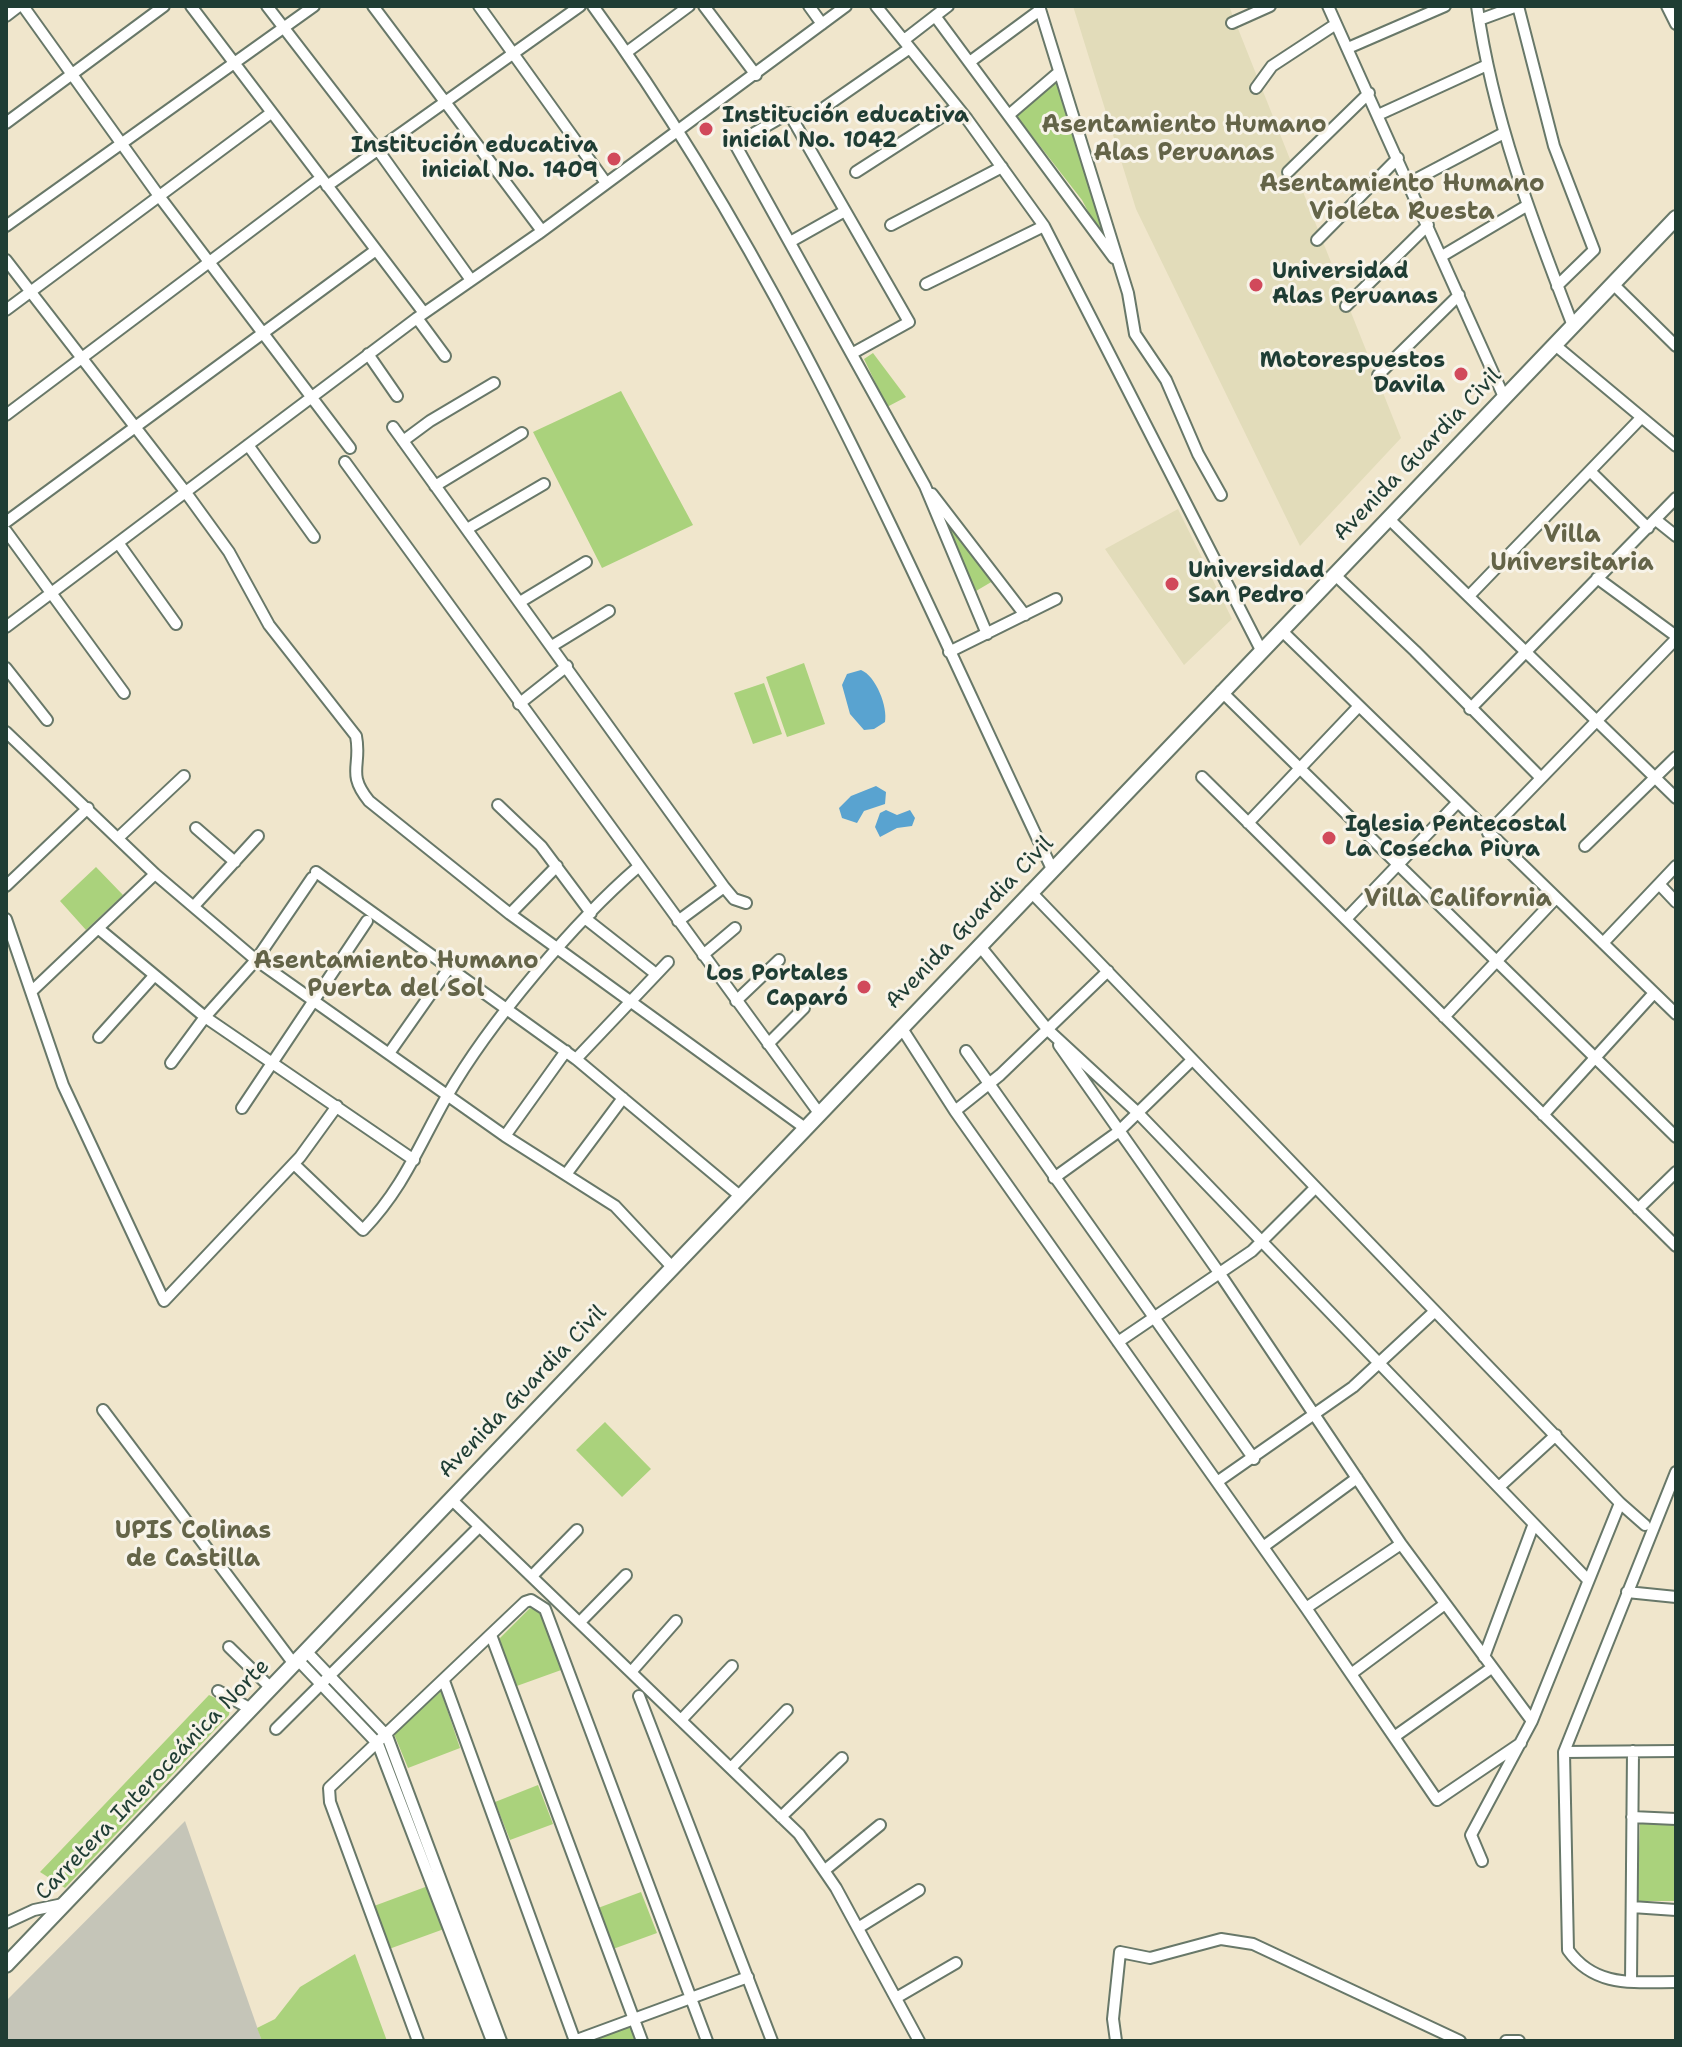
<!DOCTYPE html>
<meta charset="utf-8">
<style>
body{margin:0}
#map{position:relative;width:1682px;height:2047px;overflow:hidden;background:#f0e6cc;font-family:"Shantell Sans",sans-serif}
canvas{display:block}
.frame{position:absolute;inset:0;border:8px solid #1f3d34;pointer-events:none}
</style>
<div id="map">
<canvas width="1682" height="2047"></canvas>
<div class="frame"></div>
</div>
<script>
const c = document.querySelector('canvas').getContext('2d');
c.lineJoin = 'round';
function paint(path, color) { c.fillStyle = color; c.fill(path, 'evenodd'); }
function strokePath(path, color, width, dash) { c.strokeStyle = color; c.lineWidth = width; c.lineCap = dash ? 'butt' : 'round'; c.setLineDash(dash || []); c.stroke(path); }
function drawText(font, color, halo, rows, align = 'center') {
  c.font = font + ' "Shantell Sans",sans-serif'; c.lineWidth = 6; c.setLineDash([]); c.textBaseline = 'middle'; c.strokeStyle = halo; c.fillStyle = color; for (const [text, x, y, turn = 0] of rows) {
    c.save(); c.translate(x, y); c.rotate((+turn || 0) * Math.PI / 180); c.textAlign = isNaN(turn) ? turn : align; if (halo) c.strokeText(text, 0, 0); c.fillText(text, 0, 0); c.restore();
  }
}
const built = new Path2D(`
 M 1073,6 L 1229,6 L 1401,438 L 1300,546 L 1136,209 Z
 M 1178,509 L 1232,619 L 1184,665 L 1105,549 Z`);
const industrial = new Path2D(`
 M 185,1821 L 262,2041 L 6,2041 L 6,2001 Z`);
const green = new Path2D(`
 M 1056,80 L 1105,237 L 1102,238 L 1082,200 L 1015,114 Z
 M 873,353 L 906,397 L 887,407 L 864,359 Z
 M 621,391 L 693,525 L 602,568 L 533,432 Z
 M 939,508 L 993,581 L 976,591 Z
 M 804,663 L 825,724 L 787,737 L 766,677 Z
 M 764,683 L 782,734 L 753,744 L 734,693 Z
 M 96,867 L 123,895 L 86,930 L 60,901 Z
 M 605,1422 L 651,1469 L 622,1497 L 576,1450 Z
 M 530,1608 L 542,1612 L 564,1669 L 514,1687 L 497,1641 Z
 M 441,1691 L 460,1748 L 408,1768 L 394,1734 Z
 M 209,1695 L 230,1705 L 229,1715 L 65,1888 L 40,1872 Z
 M 538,1785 L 553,1824 L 510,1840 L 495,1802 Z
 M 1640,1822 L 1676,1822 L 1676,1901 L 1637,1901 Z
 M 428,1886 L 444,1929 L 389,1949 L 374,1906 Z
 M 641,1892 L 657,1933 L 613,1949 L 598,1908 Z
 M 355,1954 L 387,2041 L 262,2041 L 257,2028 L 275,2019 L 300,1987 Z
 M 630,2026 L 636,2041 L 589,2041 Z`);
const water = new Path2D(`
 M 861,670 C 876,676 888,707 885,722 L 874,729 L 864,730 L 850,714 L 842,685 L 847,674 Z
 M 876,786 L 886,792 L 885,804 L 864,811 L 857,823 L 842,818 L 839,808 L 851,796 Z
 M 886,810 L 897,815 L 910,810 L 915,818 L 912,826 L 897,828 L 880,837 L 875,827 L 880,813 Z`);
const minor = new Path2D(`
 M 23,6 L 159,196 L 350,448
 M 191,6 L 424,313
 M 267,6 L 378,150 L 471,280
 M 373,6 L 542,231
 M 479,6 L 606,183
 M 593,6 C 786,270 912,575 1052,869
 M 704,6 L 756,75
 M 809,6 L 822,24
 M 876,6 L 967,119 L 1044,226 L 1261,650
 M 1039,6 L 1128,293 L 1135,334 L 1166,380 L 1198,454 L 1221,495
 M 1328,6 L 1504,397
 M 1477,6 C 1493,119 1532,220 1573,326
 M 1518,6 L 1554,146 L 1594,250 L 1557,286
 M 1667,6 L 1676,24
 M 6,16 L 19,6
 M 935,16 L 1114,258
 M 1479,20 L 1517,6
 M 1232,23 L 1270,6
 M 904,40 L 948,6
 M 1348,48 L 1445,6
 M 627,52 L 689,6
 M 971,61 L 1040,10
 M 1256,88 L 1272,66 L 1336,24
 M 825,107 L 910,48
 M 1010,114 L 1059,72
 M 1378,115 L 1485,66
 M 6,123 L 164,6
 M 856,172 L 957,107
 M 1288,172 L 1369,93
 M 1409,183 L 1502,134
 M 327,186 L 580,6
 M 891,225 L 1002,167
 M 6,226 L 314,6
 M 1317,240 L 1398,158
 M 790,242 L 845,211
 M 1442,256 L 1528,205
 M 6,260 L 187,494 L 229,552 L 269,625 L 356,736 C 362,766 346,773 369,801 L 510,914 L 805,1128
 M 926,284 L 1044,226
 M 1613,284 L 1676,346
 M 1346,306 L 1428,225
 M 6,310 L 271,113
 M 417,318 L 445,356
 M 1555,345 L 1676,446
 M 853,353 L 909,322 L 789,113 L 735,144 L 925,486 L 987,634
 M 368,354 L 397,396
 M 1378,375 L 1459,295
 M 6,415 L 321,178
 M 393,427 L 724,887
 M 403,441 L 430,421 L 494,383
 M 248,445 L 314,537
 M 345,462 L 819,1113
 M 1591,472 L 1648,528
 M 435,486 L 522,433
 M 932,494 L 1025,615
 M 1388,518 L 1676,798
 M 1656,520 L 1676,536
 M 6,522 L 376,250
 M 467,529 L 544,484
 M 6,531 L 124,693
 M 119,544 L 176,624
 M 1334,574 L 1415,651 L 1541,778
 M 1597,578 L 1676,636
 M 1469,596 L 1641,418
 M 520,602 L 586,562
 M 6,627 L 417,318 L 538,234 L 846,6
 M 1281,630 L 1676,1014
 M 552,646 L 609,611
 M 949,652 L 1056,599
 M 6,668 L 47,720
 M 1221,691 L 1676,1137
 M 519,704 L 567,666
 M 1470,709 L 1676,498
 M 6,732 L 155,874 L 256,960 L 505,1136 L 615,1206 L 673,1268
 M 1202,777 L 1676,1246
 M 498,805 L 541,846 L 591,913
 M 1248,823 L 1359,706
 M 196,828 L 235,862
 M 1488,833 L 1676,639
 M 118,838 L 184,776
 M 1585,846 L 1676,757
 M 316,872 L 576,1059 L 740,1196
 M 1659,884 L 1676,902
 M 6,886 L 88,808
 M 1030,891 L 1620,1503 L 1645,1525
 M 194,906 L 258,836
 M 510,914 L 557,866
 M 6,919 L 63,1085 L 164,1301 L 300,1157 L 337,1106
 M 586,919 L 656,974
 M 1346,919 L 1457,803
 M 678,921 L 724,887 L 734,899 L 746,903
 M 99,929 L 205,1017 L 414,1160
 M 1603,943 L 1676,866
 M 979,945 L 1048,1030 L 1138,1113 L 1588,1580
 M 703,955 L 735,928
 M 32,991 L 155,874
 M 736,1001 L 779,960
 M 1444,1017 L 1556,898
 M 901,1027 L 955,1111 L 1306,1608 L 1437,1800 L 1521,1743
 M 99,1037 L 153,977
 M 768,1044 L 804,1008
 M 1059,1045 L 1220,1274 L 1401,1544 L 1532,1721
 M 966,1051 L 1254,1459
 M 390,1052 L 449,968
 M 576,1059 L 668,962
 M 171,1063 L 205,1017 L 256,960 L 312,878
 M 242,1108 L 367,921
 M 955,1111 L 1000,1075 L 1108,971
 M 1543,1115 L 1654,993
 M 505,1136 L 566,1051
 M 294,1164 L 363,1230 C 404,1187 418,1147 447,1096 C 489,1023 574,922 638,867
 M 567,1173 L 623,1098
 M 1054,1178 L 1118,1132 L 1191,1061
 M 1638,1209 L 1676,1172
 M 1118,1342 L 1252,1251 L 1314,1189
 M 103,1410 L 294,1664
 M 1676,1472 L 1564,1752 L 1568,1950 C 1595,1988 1634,1982 1676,1982
 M 1217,1482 L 1353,1387 L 1434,1312
 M 1499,1487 L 1556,1435
 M 451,1499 L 799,1834 L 836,1888 L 919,2041
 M 1263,1547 L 1357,1478
 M 533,1575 L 577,1530
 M 1627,1592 L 1676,1597
 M 1306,1608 L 1401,1544
 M 581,1621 L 626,1575
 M 491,1635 L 642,2041
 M 229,1647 L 271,1688
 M 306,1651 L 387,1736 L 501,2041
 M 1484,1657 L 1533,1526
 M 298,1660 L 378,1744 L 492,2041
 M 632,1671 L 676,1621
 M 1351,1674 L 1445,1604
 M 444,1681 L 575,2041
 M 218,1691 L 251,1709
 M 639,1696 L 772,2041
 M 682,1719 L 732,1666
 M 276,1729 L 479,1527
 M 1394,1737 L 1490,1669
 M 1564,1752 L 1676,1751
 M 731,1768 L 787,1710
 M 781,1817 L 842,1758
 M 1632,1817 L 1676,1819
 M 1482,1861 L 1471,1835 L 1532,1721 L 1620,1503
 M 825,1870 L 880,1825
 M 1632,1907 L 1676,1910
 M 6,1923 L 34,1910 L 63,1904
 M 858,1928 L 919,1890
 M 1631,1982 L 1633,1751
 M 896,1998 L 956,1963
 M 418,2041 L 330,1802 L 329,1788 L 525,1602 L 531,1600 L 545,1609 L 707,2041
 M 574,2041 L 748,1977
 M 1116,2041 L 1113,2019 L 1120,1952 L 1150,1958 L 1221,1939 L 1253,1944 L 1460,2041
 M 1506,2041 L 1519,2041`);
const highway = new Path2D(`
 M 6,1965 L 1676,218`);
const markers = [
 [706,129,8,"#d1495b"],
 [614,159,8,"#d1495b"],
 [1256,285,8,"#d1495b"],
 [1461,374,8,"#d1495b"],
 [1172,584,8,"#d1495b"],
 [1329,838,8,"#d1495b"],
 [864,987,8,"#d1495b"]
];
const poiNames = [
 ["Institución educativa",722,116],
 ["inicial No. 1042",722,141],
 ["Institución educativa",598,146,"right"],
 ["inicial No. 1409",598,171,"right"],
 ["Universidad",1272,272],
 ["Alas Peruanas",1272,297],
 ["Motorespuestos",1445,361,"right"],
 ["Davila",1445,386,"right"],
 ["Universidad",1188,571],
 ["San Pedro",1188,596],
 ["Iglesia Pentecostal",1345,825],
 ["La Cosecha Piura",1345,850],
 ["Los Portales",848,974,"right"],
 ["Caparó",848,999,"right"]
];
const streetNames = [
 ["Avenida Guardia Civil",1418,455,-46],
 ["Avenida Guardia Civil",970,923,-46],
 ["Avenida Guardia Civil",523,1392,-46],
 ["Carretera Interoceánica Norte",153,1780,-46]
];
const neighbourhoodNames = [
 ["Asentamiento Humano",1184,126],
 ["Alas Peruanas",1184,154],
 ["Asentamiento Humano",1402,185],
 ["Violeta Ruesta",1402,213],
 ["Villa",1572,536],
 ["Universitaria",1572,564],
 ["Villa California",1458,900],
 ["Asentamiento Humano",396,962],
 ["Puerta del Sol",396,990],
 ["UPIS Colinas",193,1532],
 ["de Castilla",193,1560]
];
paint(built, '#e2dcba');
paint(industrial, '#c5c5b8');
paint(green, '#aad27c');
paint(water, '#59a3d0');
strokePath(minor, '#687869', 14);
strokePath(highway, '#687869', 18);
strokePath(minor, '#fff', 10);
strokePath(highway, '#fff', 14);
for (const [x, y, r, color] of markers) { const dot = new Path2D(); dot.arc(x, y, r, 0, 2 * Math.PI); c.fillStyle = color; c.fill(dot); strokePath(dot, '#f7f3e8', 3); }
drawText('bold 22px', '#1f3d34', '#f7f3e8', poiNames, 'left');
drawText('22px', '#1f3d34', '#f7f3e8', streetNames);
drawText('bold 24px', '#646448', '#f7f3e8', neighbourhoodNames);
</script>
